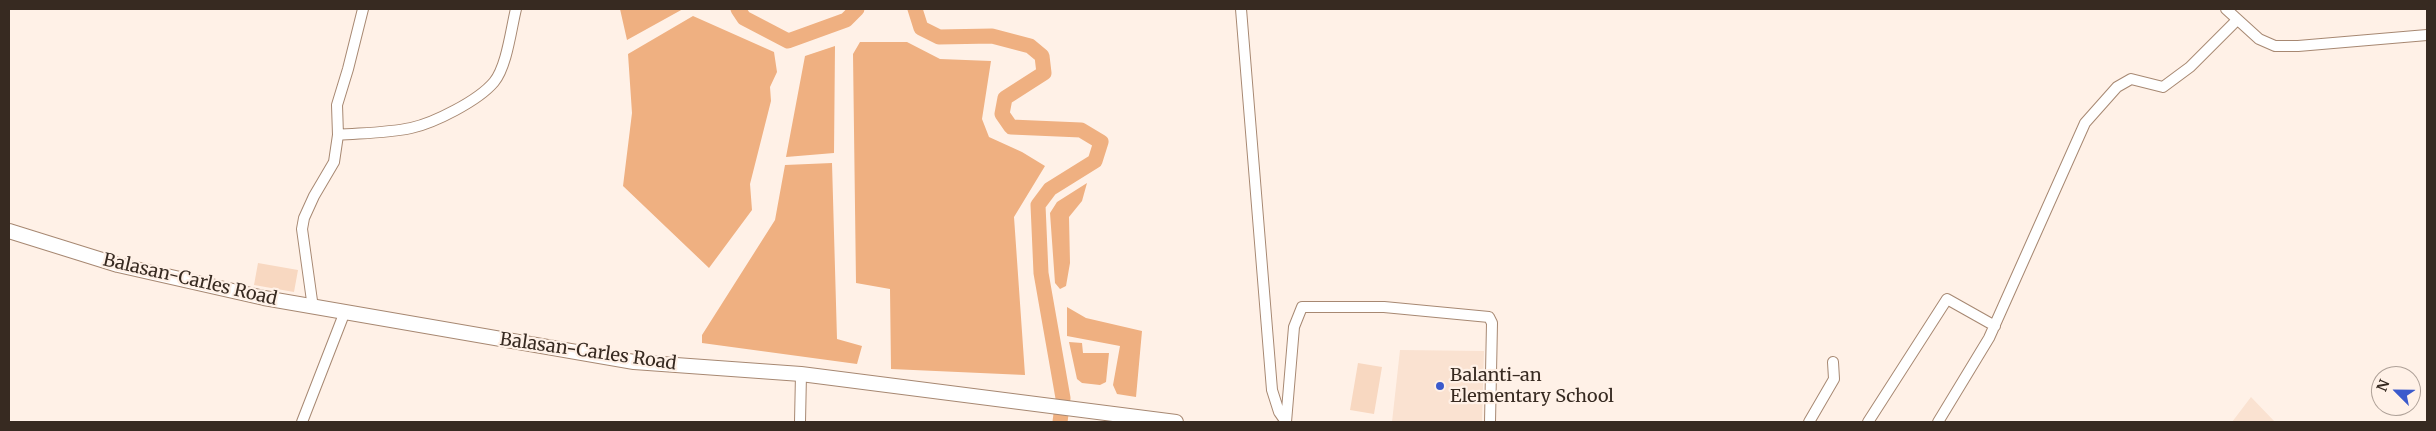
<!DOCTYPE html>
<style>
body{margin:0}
#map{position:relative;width:2436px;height:431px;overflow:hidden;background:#fff1e7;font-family:Merriweather,serif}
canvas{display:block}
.frame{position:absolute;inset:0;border:10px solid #372a21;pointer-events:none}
.north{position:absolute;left:2371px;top:366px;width:50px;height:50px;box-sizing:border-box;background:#fff1e7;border:1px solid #afa198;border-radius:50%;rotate:293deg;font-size:14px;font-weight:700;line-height:20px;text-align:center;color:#372a21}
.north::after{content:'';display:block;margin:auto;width:18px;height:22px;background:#3b5acc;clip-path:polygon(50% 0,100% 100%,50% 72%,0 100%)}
</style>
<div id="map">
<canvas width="2436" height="431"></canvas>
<div class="frame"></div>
<div class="north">N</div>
</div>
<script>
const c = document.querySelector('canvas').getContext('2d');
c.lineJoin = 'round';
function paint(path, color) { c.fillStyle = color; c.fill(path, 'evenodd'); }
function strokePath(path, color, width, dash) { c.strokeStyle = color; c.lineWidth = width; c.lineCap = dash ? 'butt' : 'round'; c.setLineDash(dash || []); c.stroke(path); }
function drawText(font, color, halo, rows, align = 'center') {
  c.font = font + ' Merriweather,serif'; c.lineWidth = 4.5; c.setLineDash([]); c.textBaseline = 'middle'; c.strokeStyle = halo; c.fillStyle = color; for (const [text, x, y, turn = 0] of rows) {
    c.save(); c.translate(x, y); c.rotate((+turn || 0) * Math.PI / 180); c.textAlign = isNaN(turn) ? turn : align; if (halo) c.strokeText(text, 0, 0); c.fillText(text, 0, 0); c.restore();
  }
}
const built = new Path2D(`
 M 1400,350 L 1484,351 L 1482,422 L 1392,422 Z
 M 2251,397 L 2275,422 L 2232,422 Z`);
const green = new Path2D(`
 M 258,263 L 298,270 L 294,292 L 254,285 Z
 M 1358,363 L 1382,367 L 1374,414 L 1350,410 Z`);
const water = new Path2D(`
 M 620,9 L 683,9 L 627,40 Z
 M 693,16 L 774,52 L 777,72 L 770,87 L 771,101 L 750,184 L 752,210 L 709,268 L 623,186 L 632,113 L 628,54 Z
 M 860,42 L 907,42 L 940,59 L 991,61 L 982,119 L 989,137 L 1022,152 L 1045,166 L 1014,217 L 1025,375 L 891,369 L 890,289 L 856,283 L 853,54 Z
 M 835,46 L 834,153 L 786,157 L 805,56 Z
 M 832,163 L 837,339 L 862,346 L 857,364 L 702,343 L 702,335 L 775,220 L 785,165 Z
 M 1087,183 L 1082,201 L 1069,217 L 1070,263 L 1066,286 L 1060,289 L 1055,283 L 1050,213 L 1057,202 Z
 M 1067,307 L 1086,318 L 1142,331 L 1136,397 L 1117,394 L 1113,385 L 1120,346 L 1067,336 Z
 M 1069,342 L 1082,343 L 1083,353 L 1109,353 L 1106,382 L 1100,385 L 1082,383 L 1077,379 Z`);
const river = new Path2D(`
 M 738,9 L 744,18 L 788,41 L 846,20 L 857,9
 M 915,9 L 921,28 L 939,37 L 992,36 L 1030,46 L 1042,56 L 1044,73 L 1005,98 L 1002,114 L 1011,127 L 1081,130 L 1101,142 L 1095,161 L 1050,189 L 1038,205 L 1041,273 L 1063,398 L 1060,422`);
const street = new Path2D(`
 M 1241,9 L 1272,390 L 1279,412 L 1286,422
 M 2226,9 L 2259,39 L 2275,46 L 2298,46 L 2427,35
 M 338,135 C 362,133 387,133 411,128 C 434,123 478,101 494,82 C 507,66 511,29 516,9
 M 313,308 L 302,229 L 304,218 L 314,196 L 334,162 L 338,135 L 337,105 L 348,69 L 363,9
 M 302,422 L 344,314
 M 800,422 L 801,374
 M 1286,422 L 1294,327 L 1302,307 L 1384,307 L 1489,317 L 1492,323 L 1490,422
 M 1809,422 L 1834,379 L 1833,362
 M 1868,422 L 1947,299 L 1995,326
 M 1938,422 L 1989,338 L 2085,123 L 2117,87 L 2131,79 L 2163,87 L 2190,67 L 2237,20`);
const secondary = new Path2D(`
 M 9,231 L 118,265 L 264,298 L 634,362 L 801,374 L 1176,422`);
const markers = [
 [1440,386,5,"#3b5acc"]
];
const streetNames = [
 ["Balasan-Carles Road",190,280,13],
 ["Balasan-Carles Road",588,352,8]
];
const poiNames = [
 ["Balanti-an",1450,376],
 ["Elementary School",1450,397]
];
paint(built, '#fae2d1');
paint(green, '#f8d8c1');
paint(water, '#efb081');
strokePath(river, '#efb081', 15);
strokePath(street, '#a78872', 12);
strokePath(secondary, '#a78872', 16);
strokePath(street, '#fff', 10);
strokePath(secondary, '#fff', 14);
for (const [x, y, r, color] of markers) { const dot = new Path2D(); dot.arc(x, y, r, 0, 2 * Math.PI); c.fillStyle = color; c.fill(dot); strokePath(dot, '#fff1e7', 2); }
drawText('18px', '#372a21', '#fff1e7', streetNames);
drawText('18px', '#372a21', '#fff1e7', poiNames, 'left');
</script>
